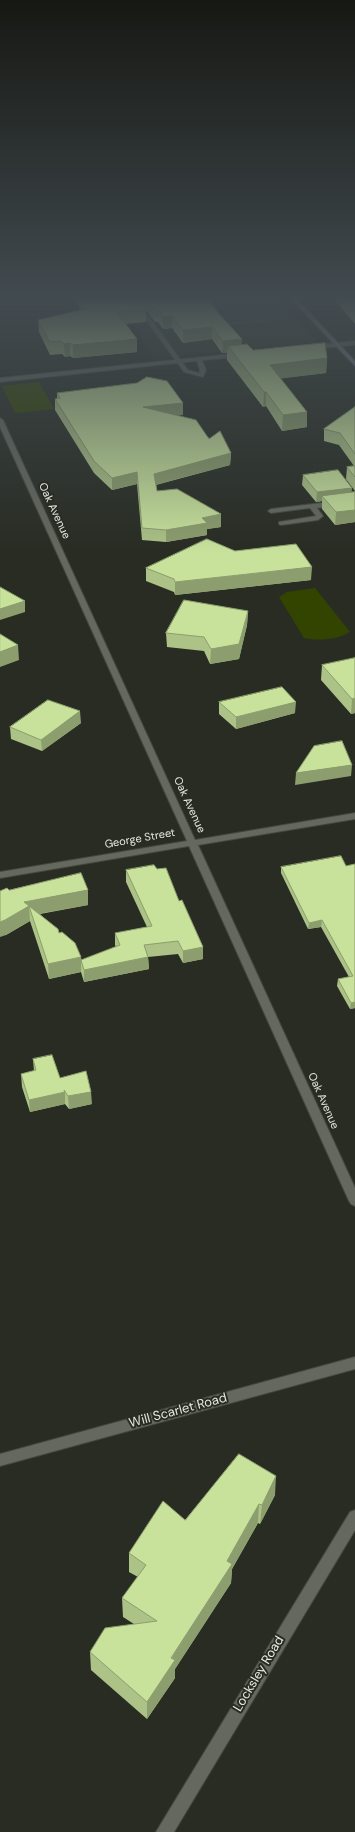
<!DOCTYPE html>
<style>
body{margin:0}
canvas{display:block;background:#282c23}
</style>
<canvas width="355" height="1832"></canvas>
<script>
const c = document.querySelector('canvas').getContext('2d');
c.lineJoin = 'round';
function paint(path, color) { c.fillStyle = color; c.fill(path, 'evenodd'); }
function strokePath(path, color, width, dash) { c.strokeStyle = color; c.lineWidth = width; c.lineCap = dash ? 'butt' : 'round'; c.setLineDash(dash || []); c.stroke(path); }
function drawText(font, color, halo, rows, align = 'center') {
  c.font = font + ' "DM Sans",sans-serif'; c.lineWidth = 4; c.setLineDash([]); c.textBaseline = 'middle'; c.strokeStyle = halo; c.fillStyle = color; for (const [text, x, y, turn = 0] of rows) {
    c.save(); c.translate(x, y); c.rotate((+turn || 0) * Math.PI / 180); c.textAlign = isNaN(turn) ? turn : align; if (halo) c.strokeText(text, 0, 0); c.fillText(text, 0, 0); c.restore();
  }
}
const built = new Path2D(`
 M 116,297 L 277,297 L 316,341 L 154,359 Z`);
const green = new Path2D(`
 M 39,382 L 54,409 L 15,413 L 2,386 Z
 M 315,588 L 350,632 C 336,640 320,641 304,638 L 279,597 L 287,592 Z`);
const path = new Path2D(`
 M 226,324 L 271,320`);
const service = new Path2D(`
 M 129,297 L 135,297 L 188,370 L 199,373 L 200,370 L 196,359 L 201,358 L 206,370 L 203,377 L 184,372 Z
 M 355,499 L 355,503 L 317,508 L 323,516 L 318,520 L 281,525 L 279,524 L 279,522 L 316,516 L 310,508 L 271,513 L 268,511 L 271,509 Z`);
const minor = new Path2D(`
 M 355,341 L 355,345 L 312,349 L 309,347 L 312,345 Z
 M 241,353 L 243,354 L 243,356 L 0,382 L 0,378 Z
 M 0,418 L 3,420 L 195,840 L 355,813 L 355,819 L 198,845 L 355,1188 L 355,1206 L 351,1204 L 349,1201 L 189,846 L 0,878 L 0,872 L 187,841 L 0,427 Z
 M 355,1357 L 355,1369 L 0,1466 L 0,1454 Z
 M 355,1510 L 355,1530 L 174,1832 L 156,1832 L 350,1512 Z`);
const secondary = new Path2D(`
 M 289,297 L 295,297 L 355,361 L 355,366 Z`);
const wall = new Path2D(`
 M 74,297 L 136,297 L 146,310 L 146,322 L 126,324 L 137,352 L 73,358 L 70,356 L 65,357 L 62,354 L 50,355 L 39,332 L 38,320 L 81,310 Z
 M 137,297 L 206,297 L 219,314 L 242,339 L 241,344 L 253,350 L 327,358 L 326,373 L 280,378 L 307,427 L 282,431 L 266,406 L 263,407 L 227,360 L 227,353 L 222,353 L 212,339 L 183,343 L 172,328 L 163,329 L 158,322 L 155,322 Z
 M 336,297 L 355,297 L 355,324 L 336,301 Z
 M 57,393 L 183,403 L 183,415 L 176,415 L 231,453 L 230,465 L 156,485 L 157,491 L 221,514 L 221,527 L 207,529 L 207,535 L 166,542 L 142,540 L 137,484 L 112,490 L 94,473 L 55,410 L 55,399 L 57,399 Z
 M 355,407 L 355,491 L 346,479 L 347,467 L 354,466 L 339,445 L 324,441 L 324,429 Z
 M 303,475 L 351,492 L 355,492 L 355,522 L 335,525 L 322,509 L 322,501 L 316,502 L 302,485 Z
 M 235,551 L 311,580 L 175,595 L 174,592 L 146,581 L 146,568 Z
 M 248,611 L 247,625 L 239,659 L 210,664 L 204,651 L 167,647 L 166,633 Z
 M 355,658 L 355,713 L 351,714 L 321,680 L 322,665 Z
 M 219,702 L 295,713 L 236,729 L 219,714 Z
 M 81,723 L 42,751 L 11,739 L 10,727 Z
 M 355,864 L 355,1008 L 350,1009 L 337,986 L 338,979 L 349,977 L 321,927 L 308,929 L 281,873 L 281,867 L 346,866 Z
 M 126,870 L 179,901 L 203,947 L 203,959 L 183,963 L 178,954 L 148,957 L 149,969 L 84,982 L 81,972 L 49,979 L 30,921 L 6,935 L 9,890 L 88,905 L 40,914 L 59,933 L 82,960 L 116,947 L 115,945 L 115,933 L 147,927 L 126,882 Z
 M 33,1059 L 60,1078 L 92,1104 L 69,1109 L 65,1104 L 30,1112 L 22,1087 L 21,1074 L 34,1071 Z
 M 275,1495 L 260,1524 L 258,1523 L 232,1569 L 231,1583 L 175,1669 L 175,1678 L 147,1719 L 91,1670 L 90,1652 L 134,1624 L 123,1617 L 122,1598 L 138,1577 L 129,1572 L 129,1553 L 185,1520 Z`);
const shadedWall = new Path2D(`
 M 172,316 L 172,328 L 163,329 L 163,317 Z
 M 212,327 L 212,339 L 183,343 L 183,330 Z
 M 137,339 L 137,352 L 73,358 L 73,345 Z
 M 242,339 L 241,351 L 228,346 L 227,353 L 222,353 L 223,341 Z
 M 70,343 L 70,356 L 65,357 L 64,344 Z
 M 327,358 L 326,373 L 270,380 L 270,365 Z
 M 264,392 L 266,392 L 266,406 L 263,407 Z
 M 183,403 L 183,415 L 143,419 L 143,407 Z
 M 307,412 L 307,427 L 282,431 L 283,415 Z
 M 231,453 L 230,465 L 154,485 L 154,474 Z
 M 137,472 L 137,484 L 112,490 L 112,478 Z
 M 352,488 L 351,498 L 322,496 L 322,501 L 316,502 L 317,492 Z
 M 355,510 L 355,522 L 335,525 L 336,512 Z
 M 221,514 L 221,527 L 207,529 L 207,535 L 166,542 L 166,530 L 202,518 Z
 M 312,567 L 311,580 L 175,595 L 175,582 Z
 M 25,601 L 25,612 L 0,620 L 0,609 Z
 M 248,611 L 247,625 L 239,659 L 210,664 L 211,649 Z
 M 18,645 L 19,660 L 0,667 L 0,652 Z
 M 355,698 L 355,713 L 351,714 L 352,699 Z
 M 296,702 L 295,713 L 236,729 L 236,717 Z
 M 80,711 L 81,723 L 42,751 L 41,740 Z
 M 352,765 L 351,776 L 295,785 L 296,773 Z
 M 88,890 L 88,905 L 32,915 L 29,906 L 30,921 L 6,935 L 0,937 L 0,922 L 24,902 Z
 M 322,920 L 321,927 L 308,929 L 309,923 Z
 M 203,947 L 203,959 L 183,963 L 183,951 Z
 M 81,957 L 82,964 L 81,960 L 81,972 L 49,979 L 48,964 Z
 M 148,957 L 149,969 L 84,982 L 84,970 Z
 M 355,1002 L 355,1008 L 350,1009 L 351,1003 Z
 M 65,1092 L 65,1104 L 30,1112 L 29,1100 Z
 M 91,1092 L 92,1104 L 69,1109 L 68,1096 Z
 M 276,1476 L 275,1495 L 260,1524 L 262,1505 Z
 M 259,1504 L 258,1523 L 232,1569 L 231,1583 L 175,1669 L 175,1678 L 147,1719 L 147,1702 Z`);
const building = new Path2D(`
 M 80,297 L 136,297 L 146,310 L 117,312 L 137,339 L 73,345 L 70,343 L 64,344 L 61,341 L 50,342 L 38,320 L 86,309 Z
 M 145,297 L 206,297 L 219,314 L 242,339 L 223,341 L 212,327 L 183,330 L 172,316 L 163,317 L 158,309 L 155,309 Z
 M 343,297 L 355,297 L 355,311 Z
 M 325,343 L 327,358 L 270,365 L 307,412 L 283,415 L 266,392 L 264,392 L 228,346 L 247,344 L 253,350 Z
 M 147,377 L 167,381 L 183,403 L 143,407 L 196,420 L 209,439 L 220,431 L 231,453 L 154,474 L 157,491 L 177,489 L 221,514 L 202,518 L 207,523 L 166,530 L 142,528 L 137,472 L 112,478 L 94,461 L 55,399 L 60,398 L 57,393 L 137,383 Z
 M 355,407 L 355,454 L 340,433 L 324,429 Z
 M 355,466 L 355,477 L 347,467 Z
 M 338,470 L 352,488 L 317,492 L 303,475 Z
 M 355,492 L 355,510 L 336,512 L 322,496 Z
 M 207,539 L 235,551 L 296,544 L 312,567 L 175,582 L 174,579 L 146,568 Z
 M 0,587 L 25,601 L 0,609 Z
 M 184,600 L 248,611 L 239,644 L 211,649 L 204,637 L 166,633 Z
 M 0,634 L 18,645 L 0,652 Z
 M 355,658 L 355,698 L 352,699 L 322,665 Z
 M 282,687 L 296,702 L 236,717 L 219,702 Z
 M 48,700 L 80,711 L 41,740 L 10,727 Z
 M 342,741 L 352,765 L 296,773 L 314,746 Z
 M 341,856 L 346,866 L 355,864 L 355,1002 L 351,1003 L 338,979 L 353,976 L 322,920 L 309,923 L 281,867 Z
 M 154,865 L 157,869 L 166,868 L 179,901 L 182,900 L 203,947 L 183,951 L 178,941 L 144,945 L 148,957 L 84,970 L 81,960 L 120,945 L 115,933 L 152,926 L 126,870 Z
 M 81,873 L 88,890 L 24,902 L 58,929 L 59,933 L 62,932 L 75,943 L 81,957 L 48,964 L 29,906 L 5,920 L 0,922 L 0,891 L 7,888 L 9,890 Z
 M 52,1055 L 60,1078 L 86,1071 L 91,1092 L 68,1096 L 64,1090 L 65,1092 L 29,1100 L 21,1074 L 36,1070 L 33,1059 Z
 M 239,1454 L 276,1476 L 262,1505 L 259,1504 L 227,1561 L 232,1564 L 171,1658 L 175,1660 L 147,1702 L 90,1652 L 105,1628 L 157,1621 L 122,1598 L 146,1565 L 129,1553 L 163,1501 L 185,1520 Z`);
const streetNames = [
 ["Oak Avenue",54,511,65],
 ["Oak Avenue",189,805,65],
 ["George Street",140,839,-10],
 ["Oak Avenue",323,1101,66]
];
const nearStreetnames = [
 ["Will Scarlet Road",178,1411,-15],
 ["Locksley Road",259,1674,-59]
];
paint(built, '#303627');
paint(green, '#340');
strokePath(service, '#44473f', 2);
strokePath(minor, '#44473f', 2);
strokePath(secondary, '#44473f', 2);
strokePath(path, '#80837c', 1.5, [1, 2]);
paint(service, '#64685e');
paint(minor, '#64685e');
paint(secondary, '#7d7c89');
paint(wall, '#acc286');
paint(shadedWall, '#8c9e6d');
paint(building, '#c8e29c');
strokePath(building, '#8c9e6d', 1);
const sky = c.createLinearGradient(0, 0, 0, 553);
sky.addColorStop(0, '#161813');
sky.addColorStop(0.54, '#424b50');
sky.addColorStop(1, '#424b5000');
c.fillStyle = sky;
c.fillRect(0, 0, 355, 553);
drawText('11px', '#e5e8e2', '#282c23', streetNames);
drawText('13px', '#e5e8e2', '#282c23', nearStreetnames);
</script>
